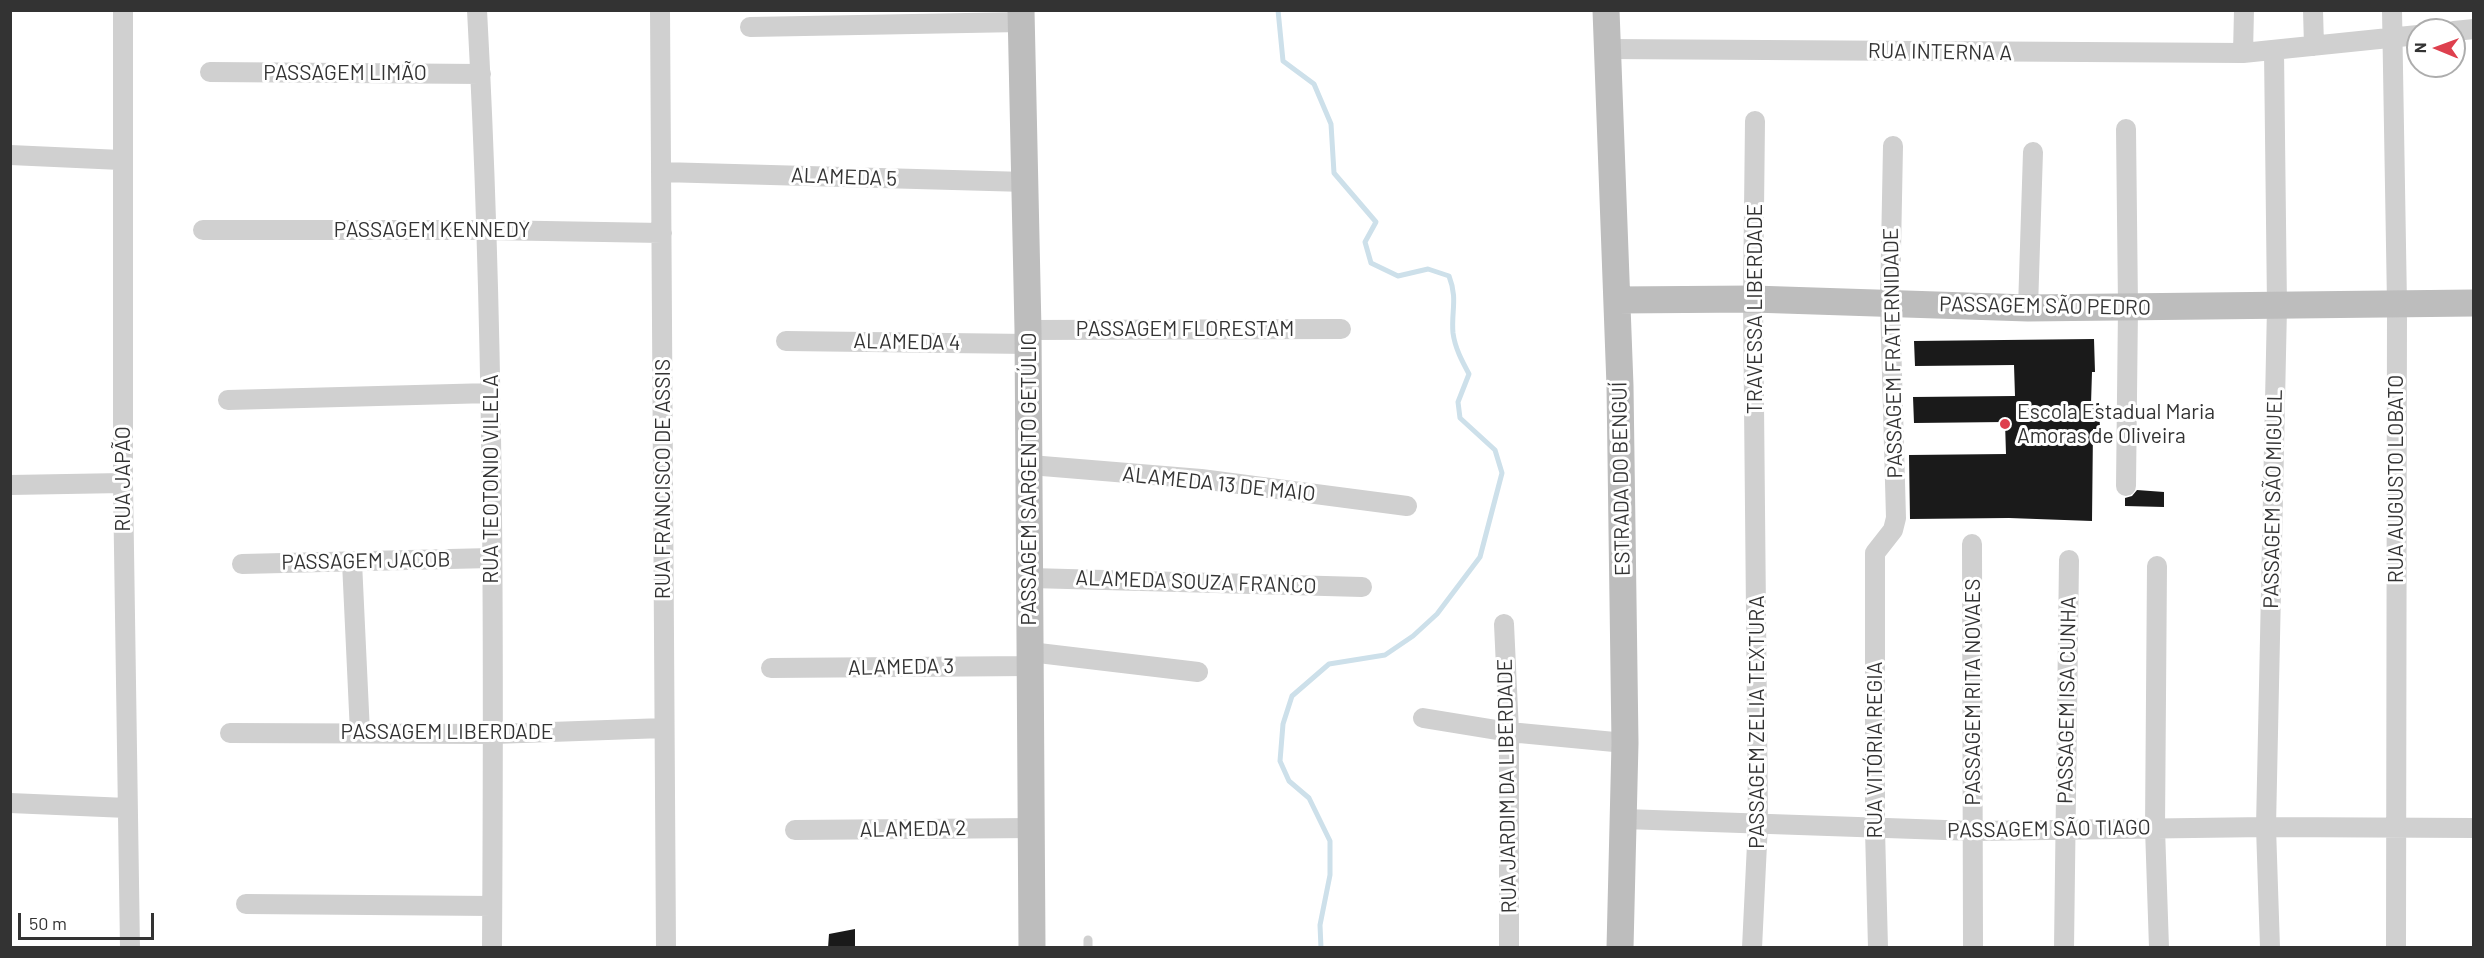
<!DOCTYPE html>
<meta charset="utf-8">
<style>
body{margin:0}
#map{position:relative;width:2484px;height:958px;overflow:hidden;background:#fff;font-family:Barlow,sans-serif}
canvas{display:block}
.frame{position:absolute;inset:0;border:12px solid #333;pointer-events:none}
.north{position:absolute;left:2406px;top:18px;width:60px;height:60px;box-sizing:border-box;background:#fff;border:2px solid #adadad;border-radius:50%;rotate:271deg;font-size:16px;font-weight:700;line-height:24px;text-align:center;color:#333}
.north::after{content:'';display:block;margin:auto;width:21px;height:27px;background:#de404e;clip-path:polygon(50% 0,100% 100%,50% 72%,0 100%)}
.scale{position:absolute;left:18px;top:913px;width:136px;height:27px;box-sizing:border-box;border:3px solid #333;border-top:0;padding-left:8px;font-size:18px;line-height:21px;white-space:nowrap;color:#333;-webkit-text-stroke:4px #fff;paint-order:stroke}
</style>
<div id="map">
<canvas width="2484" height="958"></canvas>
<div class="frame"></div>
<div class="north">N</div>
<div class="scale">50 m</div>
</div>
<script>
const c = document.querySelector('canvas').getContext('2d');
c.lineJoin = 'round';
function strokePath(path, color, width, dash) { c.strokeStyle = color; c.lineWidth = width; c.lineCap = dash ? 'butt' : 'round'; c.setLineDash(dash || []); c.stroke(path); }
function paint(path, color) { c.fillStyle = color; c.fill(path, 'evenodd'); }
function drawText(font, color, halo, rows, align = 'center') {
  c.font = font + ' Barlow,sans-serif'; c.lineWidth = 6; c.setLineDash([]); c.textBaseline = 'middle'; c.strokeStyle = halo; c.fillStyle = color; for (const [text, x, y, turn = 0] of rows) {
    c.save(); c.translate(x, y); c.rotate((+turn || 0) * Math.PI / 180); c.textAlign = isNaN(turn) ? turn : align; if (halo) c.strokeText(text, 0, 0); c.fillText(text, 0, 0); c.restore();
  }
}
const stream = new Path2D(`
 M 1278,10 L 1283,61 L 1314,84 L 1331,124 L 1334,173 L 1376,222 L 1365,242 L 1371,263 L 1398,276 L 1428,269 L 1449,276 C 1458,299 1451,311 1453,333 C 1455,348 1462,361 1469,374 L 1458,402 L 1460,418 L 1495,450 L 1502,473 L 1480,557 L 1437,614 L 1413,636 L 1385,655 L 1329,664 L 1292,696 L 1283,724 L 1280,761 L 1289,781 L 1309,798 L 1330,841 L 1330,875 L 1320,925 L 1321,948`);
const building = new Path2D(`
 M 2094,339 L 2095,372 L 2092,372 L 2091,404 L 2099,403 L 2100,429 L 2093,429 L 2092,521 L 2009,518 L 1910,519 L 1909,455 L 2006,454 L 2005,422 L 1914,423 L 1913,397 L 2015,396 L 2014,365 L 1915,366 L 1914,341 Z
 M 2137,490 L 2164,492 L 2164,507 L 2125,506 L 2125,498 L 2132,496 Z
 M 855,929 L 855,948 L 828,948 L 829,934 Z`);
const lane = new Path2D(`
 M 1088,940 L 1088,948`);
const street = new Path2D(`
 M 123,10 L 123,483 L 130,948
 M 477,10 C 494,322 494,635 492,948
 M 660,10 L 666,948
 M 2313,10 L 2314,46
 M 2392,10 L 2397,304 L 2396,948
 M 750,27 L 1021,22
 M 2454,31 L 2474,29
 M 1606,49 L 2243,53 L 2418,35
 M 2243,53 L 2244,10
 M 210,72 L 481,74
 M 2126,129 L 2128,307 L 2126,486
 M 10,155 L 121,160
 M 661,172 L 1026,182
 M 203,230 L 487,230 L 662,233
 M 2028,308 L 2033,152
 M 1028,330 L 1341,329
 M 786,341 L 1028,344
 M 228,400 L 491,393
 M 1030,465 L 1201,479 L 1407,506
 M 10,485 L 123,483
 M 1972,544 L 1973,948
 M 352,562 L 360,733
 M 242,564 L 491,558
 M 2157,566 L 2155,828 L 2159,948
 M 1031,578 L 1362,587
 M 1504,624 L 1509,732 L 1509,948
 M 1030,652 L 1198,672
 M 771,668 L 1030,666
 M 1423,718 L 1509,732 L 1625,743
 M 230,733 L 494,734 L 664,728
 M 10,803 L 127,808
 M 1624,819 L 1974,831 L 2266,827 L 2474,828
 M 795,830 L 1032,828
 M 246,904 L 492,906
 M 1752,948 L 1758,823 L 1753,299 L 1755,121
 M 1878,948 L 1875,829 L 1875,553 L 1893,530 L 1896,518 L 1890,303 L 1893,146
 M 2064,948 L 2069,560
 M 2270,948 L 2266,827 L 2277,307 L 2274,51`);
const secondary = new Path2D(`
 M 1021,10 L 1028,330 L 1032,948
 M 1606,10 L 1620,386 L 1625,743 L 1620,948
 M 1617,300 L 1753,299 L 2028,308 L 2474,303`);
const markers = [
 [2005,424,6,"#de404e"]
];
const streetNames = [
 ["RUA INTERNA A",1940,52,1],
 ["PASSAGEM LIMÃO",345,73],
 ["ALAMEDA 5",844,177,2],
 ["PASSAGEM KENNEDY",432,230],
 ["PASSAGEM SÃO PEDRO",2045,306,1],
 ["TRAVESSA LIBERDADE",1755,309,-90],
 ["PASSAGEM FLORESTAM",1185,329],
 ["ALAMEDA 4",907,342,1],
 ["PASSAGEM FRATERNIDADE",1893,353,-91],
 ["RUA JAPÃO",123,479,-90],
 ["RUA TEOTONIO VILELA",491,479,-90],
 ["RUA FRANCISCO DE ASSIS",663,479,-90],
 ["PASSAGEM SARGENTO GETÚLIO",1029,479,-90],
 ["ESTRADA DO BENGUÍ",1621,479,-91],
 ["RUA AUGUSTO LOBATO",2396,479,-90],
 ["ALAMEDA 13 DE MAIO",1219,484,6],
 ["PASSAGEM SÃO MIGUEL",2273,499,-89],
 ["PASSAGEM JACOB",366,561,-1],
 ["ALAMEDA SOUZA FRANCO",1196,582,2],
 ["ALAMEDA 3",901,667,-1],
 ["PASSAGEM RITA NOVAES",1973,692,-90],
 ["PASSAGEM ISA CUNHA",2067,700,-89],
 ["PASSAGEM ZELIA TEXTURA",1757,722,-90],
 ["PASSAGEM LIBERDADE",447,732],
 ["RUA VITÓRIA REGIA",1875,750,-90],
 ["RUA JARDIM DA LIBERDADE",1507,786,-91],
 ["ALAMEDA 2",913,829,-1],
 ["PASSAGEM SÃO TIAGO",2049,829,-1]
];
const poiNames = [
 ["Escola Estadual Maria",2017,412],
 ["Amoras de Oliveira",2017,436]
];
strokePath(stream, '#cde0ea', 5);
paint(building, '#1a1a1a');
strokePath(lane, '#d0d0d0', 9);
strokePath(street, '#d0d0d0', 20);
strokePath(secondary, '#bdbdbd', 27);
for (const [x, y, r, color] of markers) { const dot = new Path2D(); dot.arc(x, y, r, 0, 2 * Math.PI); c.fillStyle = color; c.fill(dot); strokePath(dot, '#fff', 2); }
drawText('21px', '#333', '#fff', streetNames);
drawText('21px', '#333', '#fff', poiNames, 'left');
</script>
